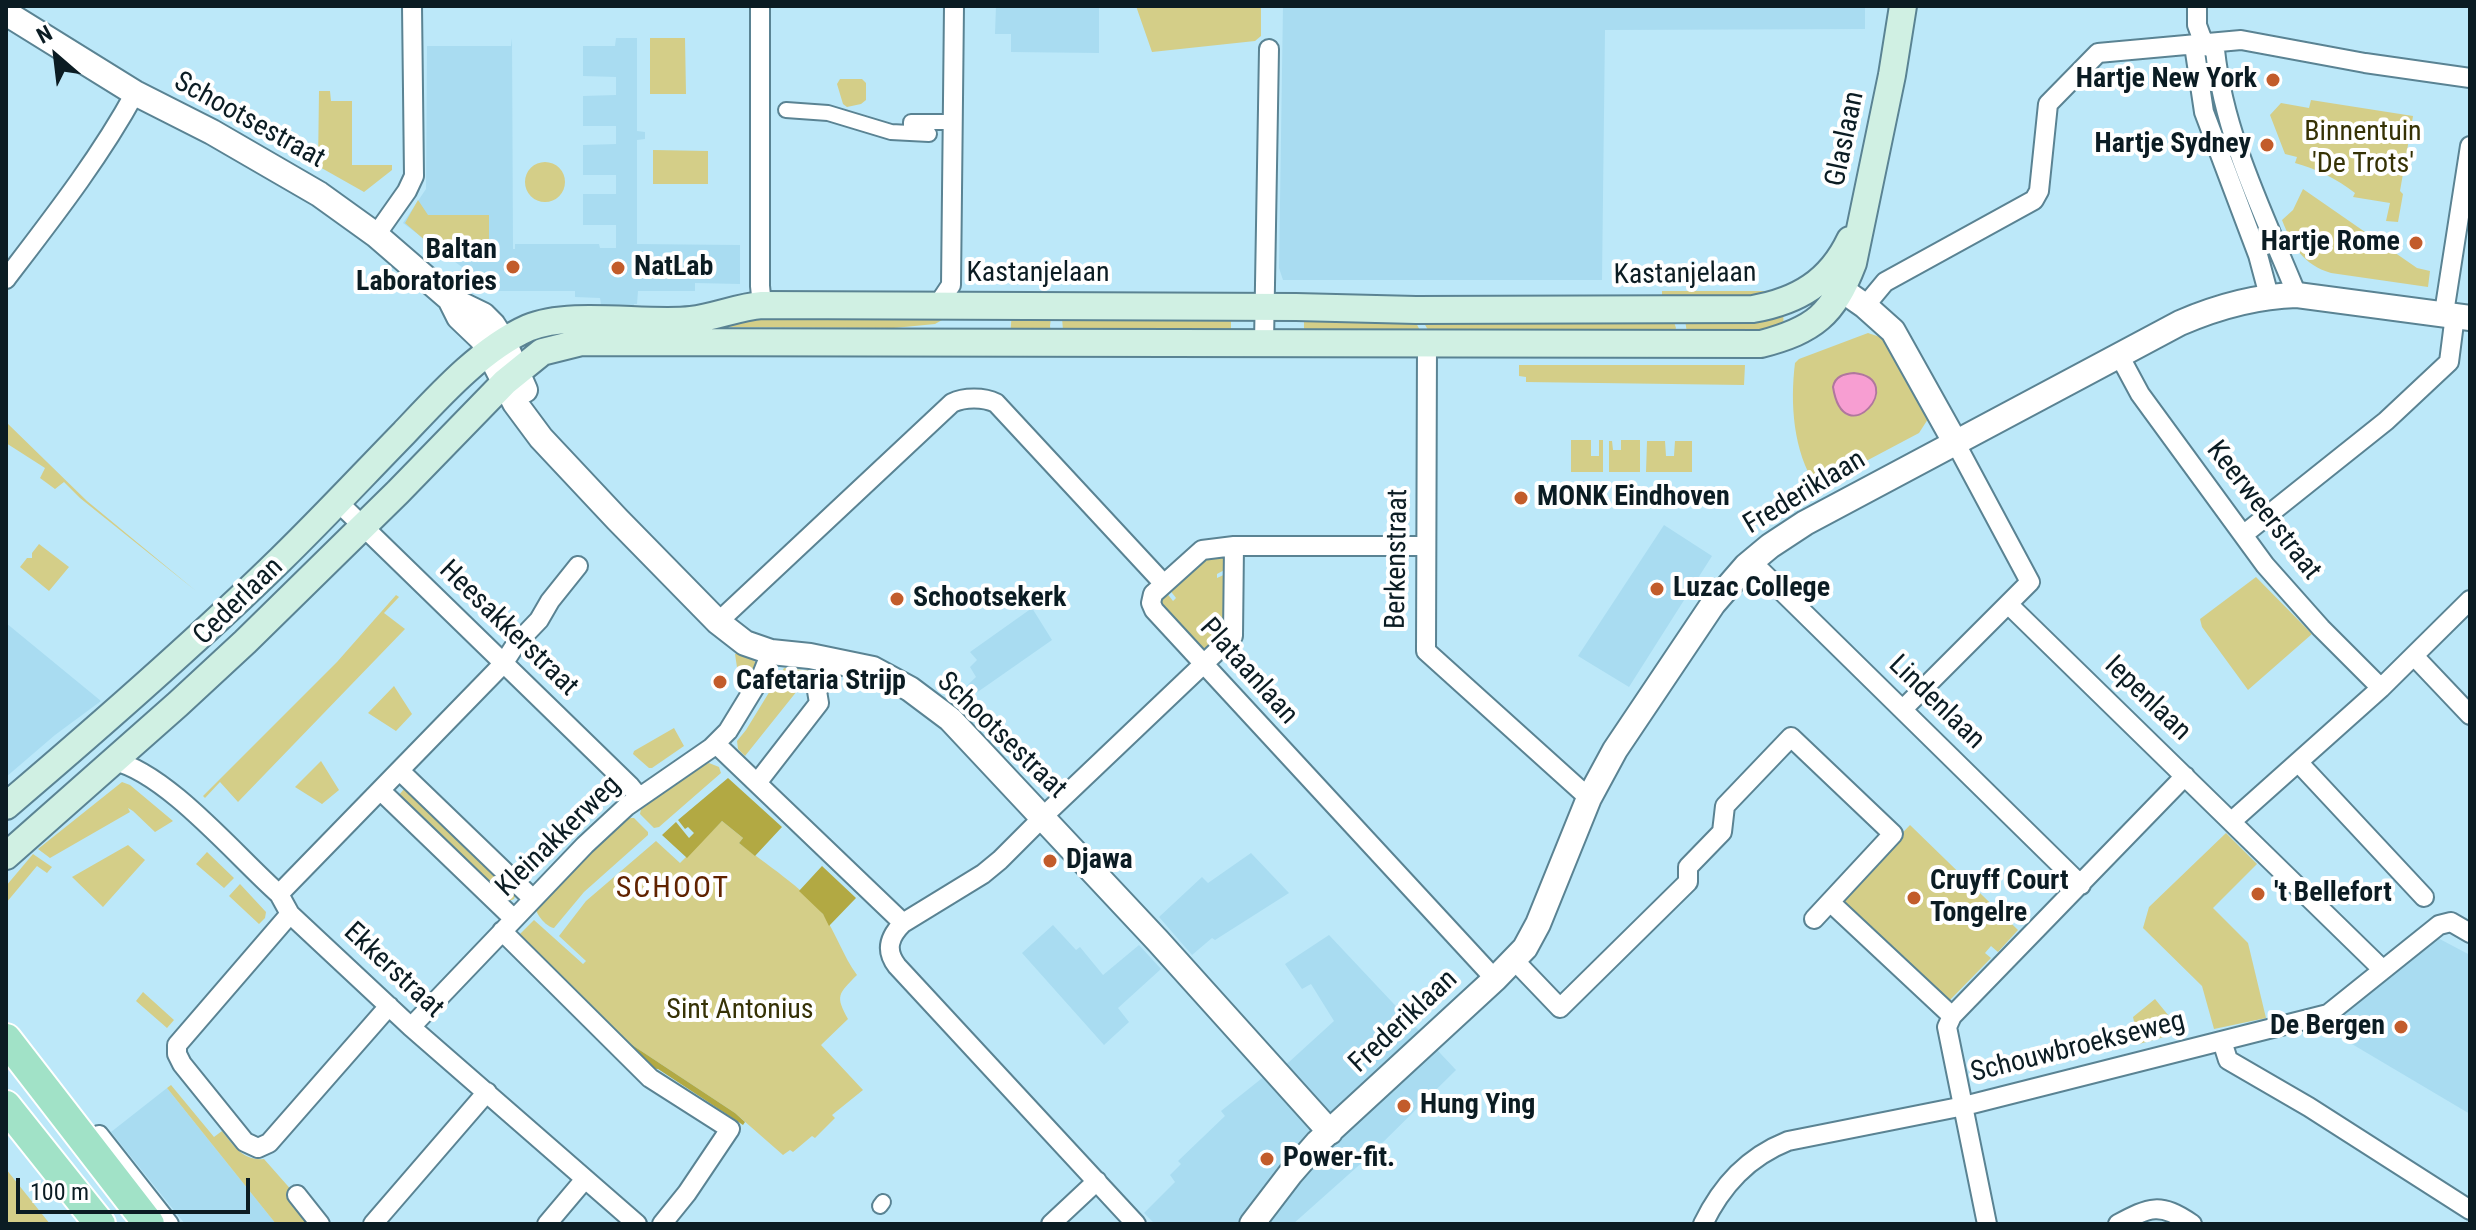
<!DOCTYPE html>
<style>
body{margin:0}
#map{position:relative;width:2476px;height:1230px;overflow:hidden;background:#bce8f9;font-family:"Roboto Condensed",sans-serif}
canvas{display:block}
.frame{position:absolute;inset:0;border:8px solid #0b1c23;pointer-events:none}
.north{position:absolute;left:16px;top:16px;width:80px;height:80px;-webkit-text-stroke:6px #fff;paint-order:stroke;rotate:332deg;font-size:22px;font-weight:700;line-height:32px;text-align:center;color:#0b1c23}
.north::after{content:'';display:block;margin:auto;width:28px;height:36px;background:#0b1c23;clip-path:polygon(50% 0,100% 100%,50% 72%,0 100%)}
.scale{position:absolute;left:16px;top:1178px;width:234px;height:36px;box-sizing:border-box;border:4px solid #0b1c23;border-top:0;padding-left:10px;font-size:24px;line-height:28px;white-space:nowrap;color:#0b1c23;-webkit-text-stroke:6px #fff;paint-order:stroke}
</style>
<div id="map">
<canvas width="2476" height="1230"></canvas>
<div class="frame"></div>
<div class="north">N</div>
<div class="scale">100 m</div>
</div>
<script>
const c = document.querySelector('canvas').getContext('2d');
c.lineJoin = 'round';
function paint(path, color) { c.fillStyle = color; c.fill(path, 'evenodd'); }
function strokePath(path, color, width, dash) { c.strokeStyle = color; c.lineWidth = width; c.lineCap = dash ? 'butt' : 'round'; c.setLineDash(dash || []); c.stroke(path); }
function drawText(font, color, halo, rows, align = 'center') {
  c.font = font + ' "Roboto Condensed",sans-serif'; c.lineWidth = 8; c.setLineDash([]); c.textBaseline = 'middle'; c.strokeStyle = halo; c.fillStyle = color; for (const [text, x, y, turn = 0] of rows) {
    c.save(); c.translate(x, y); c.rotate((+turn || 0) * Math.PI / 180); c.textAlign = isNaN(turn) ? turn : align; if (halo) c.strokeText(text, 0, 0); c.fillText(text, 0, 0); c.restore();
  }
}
const built = new Path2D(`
 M 996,6 L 1099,6 L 1099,53 L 1011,52 L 1011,34 L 995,34 Z
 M 1283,6 L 1865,6 L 1865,29 L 1605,30 L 1602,280 L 1283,280 L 1279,268 Z
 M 512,38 L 513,249 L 515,249 L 515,244 L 599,244 L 600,248 L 616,248 L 616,225 L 583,225 L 583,194 L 616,194 L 616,175 L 583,175 L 583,145 L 616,144 L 616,126 L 583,126 L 583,96 L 616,95 L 616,77 L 583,76 L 583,46 L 615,46 L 616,38 L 637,38 L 637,131 L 645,132 L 645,139 L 637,140 L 637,244 L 740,245 L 740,284 L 695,283 L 695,291 L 638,291 L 637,304 L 634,304 L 633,311 L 602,311 L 600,298 L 575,297 L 575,291 L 494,291 L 403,223 L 426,189 L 427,46 L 511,46 Z
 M 1664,525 L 1712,556 L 1629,687 L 1578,656 Z
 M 1032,608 L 1052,640 L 959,705 L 954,698 L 976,677 L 970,667 L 977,660 L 970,652 Z
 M 6,623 L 101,701 L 55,735 L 6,777 Z
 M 1251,853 L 1289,893 L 1215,940 L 1212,938 L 1192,955 L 1159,917 L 1202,877 L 1208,883 Z
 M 1053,925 L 1076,950 L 1080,947 L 1103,975 L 1139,945 L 1161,969 L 1118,1008 L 1129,1022 L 1104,1045 L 1022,953 Z
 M 1329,935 L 1456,1070 L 1366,1159 L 1293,1224 L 1155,1224 L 1144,1213 L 1175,1182 L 1170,1175 L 1181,1164 L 1178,1161 L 1225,1116 L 1221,1111 L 1261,1079 L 1289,1062 L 1334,1021 L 1311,984 L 1302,989 L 1285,964 Z
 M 2434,936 L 2470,955 L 2470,1114 L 2335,1034 L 2328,1019 Z
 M 167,1088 L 276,1224 L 185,1224 L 111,1132 Z`);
const green = new Path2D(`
 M 1136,6 L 1261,6 L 1261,36 L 1255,41 L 1152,52 Z
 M 650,38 L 685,38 L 686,94 L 650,94 Z
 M 840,79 L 862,79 L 866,83 L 866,100 L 861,104 L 847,107 L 843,104 L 837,84 Z
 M 319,91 L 330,91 L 331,101 L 352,101 L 352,165 L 392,165 L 392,170 L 364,192 L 318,166 Z
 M 2311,100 L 2413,116 L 2400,191 L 2403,194 L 2398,222 L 2386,221 L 2390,203 L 2353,197 L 2355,193 C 2337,179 2317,169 2295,163 L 2297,157 L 2285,154 L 2270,115 L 2281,103 L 2309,108 Z
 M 653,150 L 708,151 L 708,184 L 653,184 Z
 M525 182a20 20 0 1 1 40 0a20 20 0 1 1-40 0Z
 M 2303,189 L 2417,268 L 2430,271 L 2428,287 L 2331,273 C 2303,265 2292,245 2282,220 L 2293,210 Z
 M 418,200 L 428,215 L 489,215 L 489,256 L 442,255 L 405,223 Z
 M 1662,291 L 1775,291 L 1783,296 L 1662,299 Z
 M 1012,310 L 1052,310 L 1050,326 L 1052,337 L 1010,339 Z
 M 1783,310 L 1784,332 L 1687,333 L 1684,313 Z
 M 1304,311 L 1414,319 L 1424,338 L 1304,336 Z
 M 736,312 L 951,315 L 935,324 L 894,328 L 695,327 Z
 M 1231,315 L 1231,338 L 1063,330 L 1062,318 Z
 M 1420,316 L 1674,322 L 1676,328 L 1673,335 L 1432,337 Z
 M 1868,333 L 1883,338 L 1888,344 L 1928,419 L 1919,433 L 1819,486 L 1816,486 C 1793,451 1790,403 1795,363 L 1799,359 Z
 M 1519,365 L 1745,365 L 1744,385 L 1526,382 L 1526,377 L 1519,376 Z
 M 6,422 L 87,501 L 196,591 L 80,498 L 64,482 L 55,489 L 40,478 L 45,468 L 6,443 Z
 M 1571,440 L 1591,440 L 1591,456 L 1599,456 L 1599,440 L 1603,440 L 1603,472 L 1571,472 Z
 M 1621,440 L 1640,440 L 1640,472 L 1609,472 L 1609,441 L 1612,441 L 1613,450 L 1621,450 Z
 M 1647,441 L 1665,441 L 1666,456 L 1674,456 L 1675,441 L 1692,441 L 1692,472 L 1646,472 Z
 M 39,544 L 69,567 L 49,591 L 20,567 L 27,558 L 32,558 L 32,553 Z
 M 1218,556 L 1224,558 L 1230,567 L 1217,574 L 1217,578 L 1230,572 L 1230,581 L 1223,582 L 1223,627 L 1229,627 L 1205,652 L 1161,608 L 1161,601 L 1166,592 L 1173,601 L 1176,598 L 1169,589 L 1204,557 Z
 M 2256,577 L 2312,634 L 2248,690 L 2202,627 L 2200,619 Z
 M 396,595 L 399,597 L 384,613 L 405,629 L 238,802 L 220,782 L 205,798 L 203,796 L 337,662 Z
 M 741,652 C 769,665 753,674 741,694 L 735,654 Z
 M 784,668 L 813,671 L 745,756 L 738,749 L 737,741 L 746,730 Z
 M 394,686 L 412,714 L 396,731 L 368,713 Z
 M 674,728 L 684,746 L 652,768 L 649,768 L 633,754 L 634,751 Z
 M 321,761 L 339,790 L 322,804 L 295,787 Z
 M 709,763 L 719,767 L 721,773 L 659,827 L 654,828 L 640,814 L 641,809 L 703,765 Z
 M 122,782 L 130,785 L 173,821 L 155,832 L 133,811 L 128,808 L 130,812 L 50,858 L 38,849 Z
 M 404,789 L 409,789 L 516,894 L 514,899 L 507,902 L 400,799 L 399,795 Z
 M 629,818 L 634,818 L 648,832 L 648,835 L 584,892 L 554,928 C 547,927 537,916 536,909 L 581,862 Z
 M 722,821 L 743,838 L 739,843 C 764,863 805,889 823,914 C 836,933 843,956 857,975 C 838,994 835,996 848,1019 L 821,1045 L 863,1090 L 832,1115 L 835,1118 L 815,1138 L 812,1136 L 793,1152 L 790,1150 L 783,1155 L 735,1113 L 623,1039 L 517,937 L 534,920 L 583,964 L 586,961 L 559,936 L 586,901 L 656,841 L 680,863 Z
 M 1910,825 L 2018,930 L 1998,952 L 1991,946 L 1985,953 L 1991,958 L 1949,1001 L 1842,902 L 1843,894 Z
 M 2226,833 L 2257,864 L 2213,908 L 2248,943 L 2266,1018 L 2214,1029 L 2202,986 L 2143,928 L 2149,907 Z
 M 128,845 L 145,860 L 103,907 L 72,877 Z
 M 207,852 L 234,878 L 224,888 L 196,864 Z
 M 33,854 L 52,867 L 47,873 L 37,866 L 6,903 L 6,886 Z
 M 240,884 L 266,912 L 265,918 L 259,924 L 229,896 Z
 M 143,992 L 174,1020 L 167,1028 L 136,1001 Z
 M 2155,999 L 2182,1032 L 2139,1044 L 2133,1017 Z
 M 171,1085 L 214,1137 L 222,1131 C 234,1146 243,1161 264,1159 L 294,1193 L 312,1224 L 276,1224 L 167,1088 Z
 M 6,1169 L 50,1224 L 6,1224 Z`);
const forest = new Path2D(`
 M 728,778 L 782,827 L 755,856 L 739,843 L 743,838 L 722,821 L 687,858 L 662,835 L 676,822 L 689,838 L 694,833 L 688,827 L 685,829 L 678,820 Z
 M 822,866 L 856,898 L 829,926 L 823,914 L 799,891 Z
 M 623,1039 L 735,1113 L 745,1122 L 743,1125 L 658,1069 L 648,1068 Z`);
const water = new Path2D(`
 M 1854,373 C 1910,379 1844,456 1833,387 C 1835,376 1844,374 1854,373 Z`);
const pedestrian = new Path2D(`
 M 786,110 L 828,113 L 891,132 L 929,134
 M 928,126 L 911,126 L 911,122 L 953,122
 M 880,1206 L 883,1202`);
const minor = new Path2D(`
 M 760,6 L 760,286 L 762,305
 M 2197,6 L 2197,25 L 2204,44 L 2215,50 C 2224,136 2265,216 2297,295
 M 2204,44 L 2195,52 L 2204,112 L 2258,255 L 2269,296
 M 376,235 L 407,191 L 414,176 L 412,6
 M 6,279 C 51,220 99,159 135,93
 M 937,306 L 951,285 L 954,6
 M 1865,306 L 1885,282 L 2034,200 L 2039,191 L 2048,104 L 2098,53 L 2241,40 L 2365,63 L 2470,78
 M 2444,313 L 2470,146
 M 1264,343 L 1269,49
 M 1427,343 L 1426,651 L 1589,798
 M 2119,355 L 2140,394 L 2265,565 L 2321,628 L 2381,688
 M 1955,442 L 2030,582 L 2008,604 L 2382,969
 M 338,502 L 630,786 L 639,797
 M 2243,535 L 2386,421 L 2449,362 L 2455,315
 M 1426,546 L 1234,546 L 1202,550 L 1153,594 L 1151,603 L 1154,610 L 1495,979
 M 1751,561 L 2081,885
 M 718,622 L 952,403 C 964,397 984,397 996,403 L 1164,584
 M 2414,656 L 2470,715
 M 1903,709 L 2008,604
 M 716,744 L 903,923
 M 114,761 C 167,773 237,857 279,894 L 290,914 L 411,1027 L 637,1224
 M 2298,762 L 2424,897
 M 400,771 L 533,899
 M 757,783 L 819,703 L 817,691 L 838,660
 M 381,791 L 514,919
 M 2232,821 L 2381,688 L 2470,600
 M 279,894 L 503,664 L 516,644 L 539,620 L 550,601 L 578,566
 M 1830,902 L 1952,1016
 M 290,914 L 177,1045 L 177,1054 L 182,1064 L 245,1142 L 258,1148 L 269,1143 L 389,1006
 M 502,931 L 650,1078 L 730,1129 L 687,1193 L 662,1224
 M 1514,960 L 1560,1008 L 1688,882 L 1688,867 L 1722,832 L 1725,806 L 1791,737 L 1893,834 L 1814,919
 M 411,1027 L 585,845 L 627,806 L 711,748 L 728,731 L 761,677 L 771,652
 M 2222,1041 L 2228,1060 L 2309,1107 L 2470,1210
 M 99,1135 L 169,1224
 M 297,1195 L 320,1224
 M 373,1224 L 487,1092
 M 547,1224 L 585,1179
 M 1051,1224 L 1097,1181
 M 1136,1224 L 897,966 C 884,949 890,936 903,923 L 983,874 L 1000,860 L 1052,808 L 1233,636 L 1234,546
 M 1703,1224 C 1722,1185 1748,1157 1788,1141 L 1964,1106 L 2328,1014 L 2439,925 L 2451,922 L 2470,933
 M 1987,1224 L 1947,1027 L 1952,1016 L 2185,776
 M 2118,1224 C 2150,1207 2160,1202 2192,1224`);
const tertiary = new Path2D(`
 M 6,13 L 135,93 L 212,132 L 319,194 L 376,235 L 450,299 L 483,315 L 493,325 L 504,342 L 525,390
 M 1825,278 L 1865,306 L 1893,331 L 1955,442
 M 450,299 L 459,317 L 482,339 L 515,403 L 541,438 L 617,519 L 718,622 L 745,643 L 771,652 L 810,656 L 873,669 L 910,689 L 950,719 L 1158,941 L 1330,1132
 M 1252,1224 L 1291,1173 L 1318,1142 L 1495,979 L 1525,948 L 1538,924 L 1589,798 L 1615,750 L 1713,604 L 1746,566 L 1770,546 L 1805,523 L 2180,323 C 2217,307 2256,296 2297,295 L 2470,318`);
const secondary = new Path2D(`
 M 6,806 C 100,726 193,645 281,559 C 323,518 363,475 404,433 C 439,396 481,349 528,328 C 570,310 645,325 691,320 C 715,317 738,307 762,305 L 1296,307 L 1416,310 L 1753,309 C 1798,301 1830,282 1850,240
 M 6,856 L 178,704 L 245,642 L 398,492 L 505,382 L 542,352 L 582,342 L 1761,344 C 1814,330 1833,315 1853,263 L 1892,75 L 1903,6`);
const primary = new Path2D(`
 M 6,1039 L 149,1224
 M 6,1106 L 100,1224`);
const markers = [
 [2273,80,8,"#c25c2b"],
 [2267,145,8,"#c25c2b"],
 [2416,243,8,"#c25c2b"],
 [513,267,8,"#c25c2b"],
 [618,268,8,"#c25c2b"],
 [1521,498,8,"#c25c2b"],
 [1657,589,8,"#c25c2b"],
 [897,599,8,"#c25c2b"],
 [720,682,8,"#c25c2b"],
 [1050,861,8,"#c25c2b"],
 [2258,894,8,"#c25c2b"],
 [1914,898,8,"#c25c2b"],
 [2401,1027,8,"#c25c2b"],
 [1404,1106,8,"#c25c2b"],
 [1267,1159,8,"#c25c2b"]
];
const poiNames = [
 ["Hartje New York",2257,80,"right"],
 ["Hartje Sydney",2251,145,"right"],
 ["Hartje Rome",2400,243,"right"],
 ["Baltan",497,251,"right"],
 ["Laboratories",497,283,"right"],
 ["NatLab",634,268],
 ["MONK Eindhoven",1537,498],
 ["Luzac College",1673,589],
 ["Schootsekerk",913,599],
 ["Cafetaria Strijp",736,682],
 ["Djawa",1066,861],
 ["Cruyff Court",1930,882],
 ["Tongelre",1930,914],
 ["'t Bellefort",2274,894],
 ["De Bergen",2385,1027,"right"],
 ["Hung Ying",1420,1106],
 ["Power-fit.",1283,1159]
];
const streetNames = [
 ["Schootsestraat",249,121,29],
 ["Glaslaan",1846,139,-78],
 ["Kastanjelaan",1038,274],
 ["Kastanjelaan",1685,275,-1],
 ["Frederiklaan",1805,493,-31],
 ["Keerweerstraat",2263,511,52],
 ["Berkenstraat",1398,559,-89],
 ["Cederlaan",239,602,-44],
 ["Heesakkerstraat",508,629,44],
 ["Plataanlaan",1248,672,48],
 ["Iepenlaan",2147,699,44],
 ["Lindenlaan",1936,703,44],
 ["Schootsestraat",1001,736,44],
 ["Kleinakkerweg",559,837,-44],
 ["Ekkerstraat",393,971,43],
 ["Frederiklaan",1404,1022,-43],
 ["Schouwbroekseweg",2078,1048,-14]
];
const parkNames = [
 ["Binnentuin",2363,133],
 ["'De Trots'",2363,165],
 ["Sint Antonius",740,1011]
];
const neighbourhoodNames = [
 ["SCHOOT",673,889]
];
paint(built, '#a9dcf1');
paint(green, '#d4ce88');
paint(forest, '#b2a943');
paint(water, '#f79ed2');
strokePath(water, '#b0779e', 2);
strokePath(pedestrian, '#5a8393', 18);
strokePath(minor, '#5a8393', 22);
strokePath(tertiary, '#5a8393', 28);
strokePath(secondary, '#5a8393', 30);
strokePath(primary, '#fff', 34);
strokePath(pedestrian, '#fff', 14);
strokePath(minor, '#fff', 18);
strokePath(tertiary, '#fff', 24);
strokePath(secondary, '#d0f0e3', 26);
strokePath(primary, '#a1e2c7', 30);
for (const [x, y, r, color] of markers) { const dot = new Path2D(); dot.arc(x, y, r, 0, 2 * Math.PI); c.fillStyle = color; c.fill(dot); strokePath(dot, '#fff', 3); }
drawText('bold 28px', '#0b1c23', '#fff', poiNames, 'left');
drawText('28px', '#0b1c23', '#fff', streetNames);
drawText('28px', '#363205', '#fff', parkNames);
c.letterSpacing = '2px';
drawText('30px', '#602200', '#fff', neighbourhoodNames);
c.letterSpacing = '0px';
</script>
